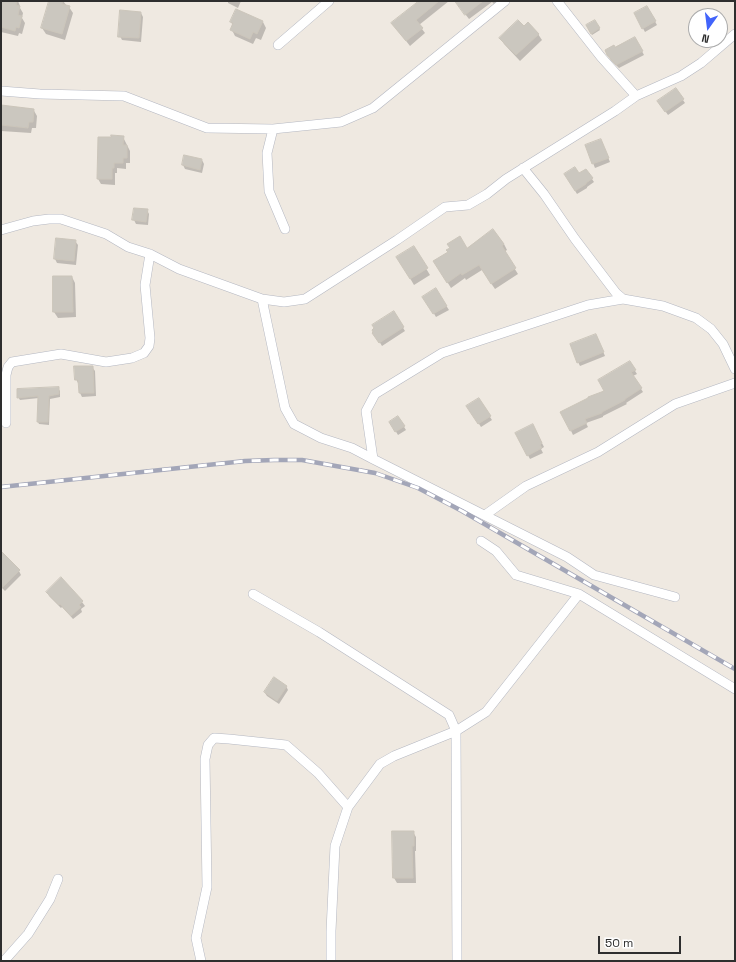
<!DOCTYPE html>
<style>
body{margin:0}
#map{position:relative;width:736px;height:962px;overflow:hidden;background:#efe9e1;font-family:"Space Grotesk",sans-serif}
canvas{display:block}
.frame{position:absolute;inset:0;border:2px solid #2e2e2e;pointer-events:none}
.north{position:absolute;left:688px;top:8px;width:40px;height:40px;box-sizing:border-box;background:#fff;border:1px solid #ababab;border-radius:50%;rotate:194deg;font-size:11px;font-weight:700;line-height:16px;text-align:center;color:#2e2e2e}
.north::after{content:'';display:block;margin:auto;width:14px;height:18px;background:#4264fb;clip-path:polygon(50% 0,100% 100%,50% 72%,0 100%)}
.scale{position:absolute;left:598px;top:936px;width:83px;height:18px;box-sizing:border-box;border:2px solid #2e2e2e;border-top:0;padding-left:5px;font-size:12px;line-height:14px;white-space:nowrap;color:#2e2e2e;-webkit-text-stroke:3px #fff;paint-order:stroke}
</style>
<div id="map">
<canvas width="736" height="962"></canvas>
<div class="frame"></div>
<div class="north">N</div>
<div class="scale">50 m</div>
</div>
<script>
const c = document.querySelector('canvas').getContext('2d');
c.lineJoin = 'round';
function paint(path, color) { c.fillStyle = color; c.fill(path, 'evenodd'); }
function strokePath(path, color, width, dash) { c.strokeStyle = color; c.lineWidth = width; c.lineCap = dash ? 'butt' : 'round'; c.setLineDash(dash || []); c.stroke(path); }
const shadow = new Path2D(`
 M 1,1 L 18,1 L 20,6 L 20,8 L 23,13 L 22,18 L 25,23 L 22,34 L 19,33 L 18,36 L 1,32 Z
 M 50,1 L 63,1 L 67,6 L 69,7 L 73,13 L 65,40 L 46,34 L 42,28 Z
 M 228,1 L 241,1 L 238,8 L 228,3 Z
 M 420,1 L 449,1 L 419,25 L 425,33 L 410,46 L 396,28 Z
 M 455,1 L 505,1 L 497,7 L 492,2 L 469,19 Z
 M 647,7 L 657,25 L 645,32 L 635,14 Z
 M 237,10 L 263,22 L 266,28 L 261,40 L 256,38 L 253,44 L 235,36 L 232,30 L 233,26 L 231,22 Z
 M 141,13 L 143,17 L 141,42 L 122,40 L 120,36 Z
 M 595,22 L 600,30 L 592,35 L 587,26 Z
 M 524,27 L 538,34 L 542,40 L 520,61 L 504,44 L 500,38 Z
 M 635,38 L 644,55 L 619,68 L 610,59 L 615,49 Z
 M 683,100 L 685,103 L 668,115 L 661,105 Z
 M 1,106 L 33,109 L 37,116 L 36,128 L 32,128 L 31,133 L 1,131 Z
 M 123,137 L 130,151 L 130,163 L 126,163 L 126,169 L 117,168 L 117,173 L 115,173 L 115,185 L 101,184 L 98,179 Z
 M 601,140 L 610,162 L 595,168 L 586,146 Z
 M 202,160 L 204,164 L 202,173 L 185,169 L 183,165 Z
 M 586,170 L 594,182 L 587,187 L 587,188 L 577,194 L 565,174 L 579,175 Z
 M 147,210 L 149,214 L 148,225 L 136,224 L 134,220 Z
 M 493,230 L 504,244 L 507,250 L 504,252 L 518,274 L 495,289 L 482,270 L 466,280 L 465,278 L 451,288 L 438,267 L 467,249 Z
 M 75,241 L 78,245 L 76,265 L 57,263 L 55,259 Z
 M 413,247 L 430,275 L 414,285 L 401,263 Z
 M 72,277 L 75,283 L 76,317 L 58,318 L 54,312 Z
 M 436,290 L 449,310 L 436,317 L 424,297 Z
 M 394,313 L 405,331 L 382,346 L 374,333 Z
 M 596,335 L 605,356 L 580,366 L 578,362 Z
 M 630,363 L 637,374 L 633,376 L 643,392 L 626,403 L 627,404 L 603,416 L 603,417 L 586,423 L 588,427 L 573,435 L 562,412 L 605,391 Z
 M 92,367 L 95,371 L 96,396 L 82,397 L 80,393 L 79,383 L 78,383 L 76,379 Z
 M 58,388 L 60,391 L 60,397 L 50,399 L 49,425 L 39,424 L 38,422 L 39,398 L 20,400 L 18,397 Z
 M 479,400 L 492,420 L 481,427 L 468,407 Z
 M 398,417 L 406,430 L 398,435 L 390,422 Z
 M 535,429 L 544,447 L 541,449 L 543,453 L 530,459 L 516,433 Z
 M 1,554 L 19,571 L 21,575 L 5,591 L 1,587 Z
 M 61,579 L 82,602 L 85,606 L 81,609 L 82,612 L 73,619 L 62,607 L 61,608 L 49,596 L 47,592 Z
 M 286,686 L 288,690 L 279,704 L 267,696 L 265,693 Z
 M 393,832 L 413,832 L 416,837 L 416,851 L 415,851 L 416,883 L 397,883 L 394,878 Z`);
const building = new Path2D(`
 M 1,1 L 17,1 L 16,5 L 20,6 L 18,15 L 22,16 L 19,28 L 16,27 L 15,31 L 1,27 Z
 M 49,1 L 63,1 L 62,4 L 70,6 L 62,34 L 41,28 Z
 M 419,1 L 439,1 L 416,20 L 423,28 L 406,41 L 391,23 Z
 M 455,1 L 483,1 L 465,15 Z
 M 647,6 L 656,21 L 642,29 L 634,13 Z
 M 236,9 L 263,21 L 257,34 L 253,32 L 250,39 L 230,30 L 233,23 L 230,22 Z
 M 120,10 L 141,12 L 139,38 L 118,37 Z
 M 518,20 L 524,26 L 528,22 L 539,34 L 516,55 L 499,38 Z
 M 595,20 L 600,28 L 591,34 L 586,25 Z
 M 635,37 L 643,51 L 616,65 L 607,55 L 605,50 L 614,45 L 615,47 Z
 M 676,88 L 684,99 L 665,112 L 657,101 Z
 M 1,105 L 34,109 L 33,122 L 29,122 L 28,128 L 1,125 Z
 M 111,135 L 124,136 L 123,145 L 127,145 L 127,158 L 123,158 L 123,163 L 114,163 L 114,168 L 112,168 L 112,179 L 97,179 L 98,137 L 111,137 Z
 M 601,139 L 609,158 L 592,164 L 585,145 Z
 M 184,155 L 202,159 L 200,170 L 182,165 Z
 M 575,167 L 579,173 L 586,169 L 593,178 L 586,183 L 586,184 L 575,191 L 564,174 Z
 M 134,208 L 148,209 L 146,222 L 132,220 Z
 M 493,229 L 504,244 L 502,246 L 516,268 L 491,284 L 479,265 L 462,275 L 461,273 L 447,283 L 433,261 L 448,252 L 446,250 L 450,248 L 447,244 L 460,236 L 467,248 Z
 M 56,238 L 76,240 L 74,261 L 54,259 Z
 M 414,246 L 428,268 L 410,279 L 396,257 Z
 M 53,276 L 72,276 L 73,312 L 53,312 Z
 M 436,288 L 447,306 L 433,314 L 422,297 Z
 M 394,311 L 404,327 L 379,343 L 372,333 L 373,332 L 372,330 L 374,328 L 372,325 Z
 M 596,334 L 604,352 L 577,363 L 570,344 Z
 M 630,361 L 636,370 L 631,372 L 642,388 L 625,399 L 625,400 L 602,412 L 602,413 L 585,419 L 587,423 L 570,431 L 560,412 L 588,398 L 588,397 L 604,391 L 598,380 Z
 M 74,366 L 93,366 L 94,393 L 79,393 L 78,380 L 75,380 Z
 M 59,387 L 59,394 L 49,396 L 48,422 L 37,422 L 38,396 L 17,398 L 17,389 Z
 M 479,398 L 491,416 L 478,424 L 466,406 Z
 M 398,416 L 405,426 L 395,432 L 389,422 Z
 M 533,424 L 542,443 L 540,445 L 542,448 L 527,456 L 515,433 Z
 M 1,551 L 20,570 L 1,589 Z
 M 61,577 L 83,601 L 79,605 L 81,607 L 71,616 L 60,604 L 59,605 L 46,592 Z
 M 274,677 L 287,686 L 277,701 L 264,692 Z
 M 392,831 L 414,831 L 414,846 L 412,846 L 413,878 L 393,878 Z`);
const minor = new Path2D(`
 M 557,1 L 601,57 L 636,96
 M 278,45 L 329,1
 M 1,91 L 40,94 L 124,96 L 207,128 L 273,129 L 341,122 L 373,108 L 505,1
 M 273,129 L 267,153 L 269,191 L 285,229
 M 523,168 L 544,194 L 575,239 L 616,293 L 623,299
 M 1,230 L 33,221 L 49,219 L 61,219 L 106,234 L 128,247 L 150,254 L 179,269 L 262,299 L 284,302 L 305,299 L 397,240 L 445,207 L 468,205 L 487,194 L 506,179 L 615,111 L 636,96 L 681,76 L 701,63 L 735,34
 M 262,299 L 285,408 L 294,424 L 321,438 L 352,448 L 373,459 L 567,557 L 594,575 L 675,597
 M 6,423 L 6,375 L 8,367 L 12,362 L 61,354 L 106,362 L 132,358 L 144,353 L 149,346 L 150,338 L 145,285 L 150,254
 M 373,459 L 366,411 L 375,394 L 442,353 L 588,305 L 623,299 L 663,306 L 696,318 L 711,329 L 723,344 L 735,369
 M 485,515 L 526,486 L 598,452 L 675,404 L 735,383
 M 481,541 L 496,551 L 516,575 L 579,594 L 735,689
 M 253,594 L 319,632 L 449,715 L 456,731 L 457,961
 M 4,961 L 28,934 L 50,899 L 58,879
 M 201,961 L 196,938 L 207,887 L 205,759 L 208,745 L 214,738 L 229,739 L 286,745 L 318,773 L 348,807
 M 331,961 L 331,931 L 335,846 L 348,807 L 380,764 L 394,756 L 456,731 L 486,712 L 579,594`);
const rail = new Path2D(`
 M 1,487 L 245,461 L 274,460 L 302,460 L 375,473 L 418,488 L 462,511 L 735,669`);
paint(shadow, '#0003');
paint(building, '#cbc7bf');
strokePath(building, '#cbc5ba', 1);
strokePath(minor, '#b4b7c1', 10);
strokePath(minor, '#fff', 9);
strokePath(rail, '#a3a6b8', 4.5);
strokePath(rail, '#fff', 3, [9]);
</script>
